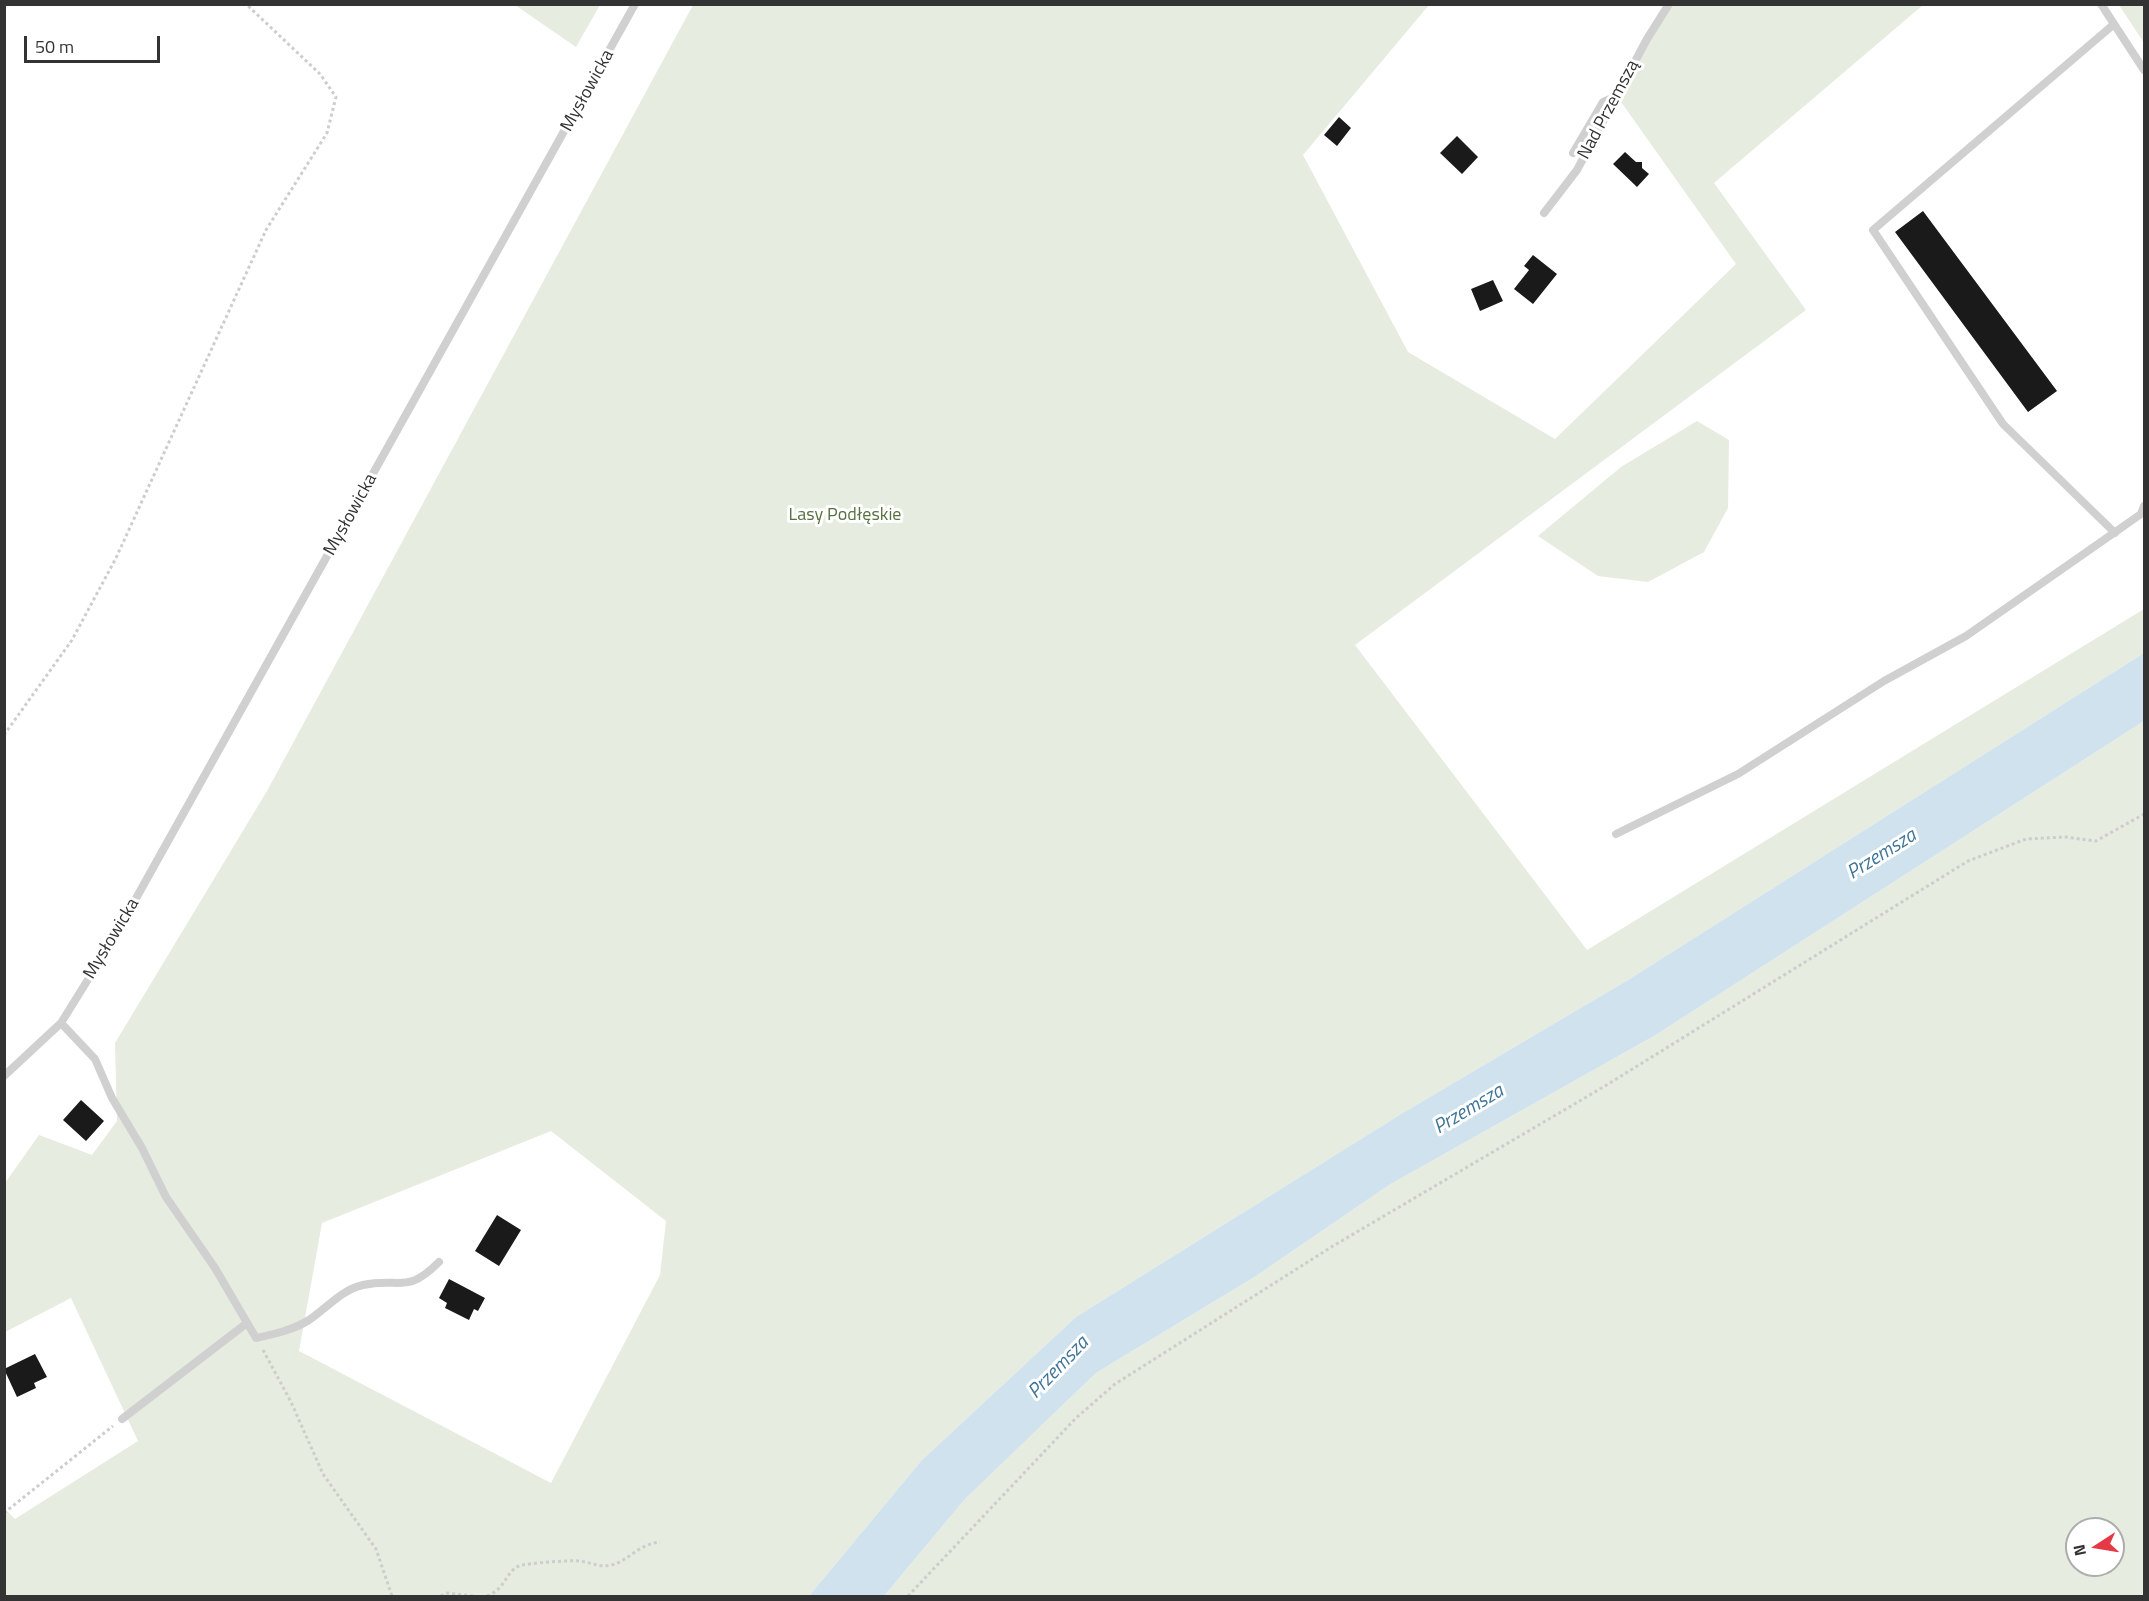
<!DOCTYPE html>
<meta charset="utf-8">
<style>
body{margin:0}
#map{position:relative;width:2149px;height:1601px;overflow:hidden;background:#fff;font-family:"Titillium Web",sans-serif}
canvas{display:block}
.frame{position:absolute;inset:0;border:6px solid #333;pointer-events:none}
.north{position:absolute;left:2065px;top:1517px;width:60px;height:60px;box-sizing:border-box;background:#fff;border:2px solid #adadad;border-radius:50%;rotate:258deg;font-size:16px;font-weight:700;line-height:24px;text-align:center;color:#333}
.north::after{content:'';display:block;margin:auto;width:21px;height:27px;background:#e63946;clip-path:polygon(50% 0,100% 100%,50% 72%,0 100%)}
.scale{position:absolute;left:24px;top:36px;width:136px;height:27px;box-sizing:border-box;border:3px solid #333;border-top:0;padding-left:8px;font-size:18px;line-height:21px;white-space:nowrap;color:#333;-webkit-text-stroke:4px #fff;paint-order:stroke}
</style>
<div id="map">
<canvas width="2149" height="1601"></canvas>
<div class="frame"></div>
<div class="north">N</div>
<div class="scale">50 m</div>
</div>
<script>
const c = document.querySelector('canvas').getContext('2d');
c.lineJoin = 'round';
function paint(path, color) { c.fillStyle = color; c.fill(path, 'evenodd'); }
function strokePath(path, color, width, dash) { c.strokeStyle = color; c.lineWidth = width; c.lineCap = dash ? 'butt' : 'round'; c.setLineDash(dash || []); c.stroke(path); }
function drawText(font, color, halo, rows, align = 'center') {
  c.font = font + ' "Titillium Web",sans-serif'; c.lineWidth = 6; c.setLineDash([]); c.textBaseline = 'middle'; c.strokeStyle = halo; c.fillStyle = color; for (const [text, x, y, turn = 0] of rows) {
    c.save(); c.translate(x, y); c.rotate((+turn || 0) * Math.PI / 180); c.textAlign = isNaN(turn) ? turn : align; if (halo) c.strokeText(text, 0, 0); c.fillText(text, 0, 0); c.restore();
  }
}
const green = new Path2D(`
 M 515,5 L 600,5 L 576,47 Z
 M 693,5 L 1429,5 L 1303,155 L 1408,352 L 1555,439 L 1736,264 L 1614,92 L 1669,5 L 1923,5 L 1714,183 L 1806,310 L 1355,645 L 1587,950 L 2144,609 L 2144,653 L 1628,980 L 1401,1114 L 1076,1317 L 922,1460 L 809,1596 L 5,1596 L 4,1508 L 15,1519 L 138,1441 L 71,1298 L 5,1332 L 5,1183 L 39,1135 L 92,1155 L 117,1121 L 115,1043 L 267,791 ZM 551,1131 L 666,1221 L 660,1275 L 551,1483 L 299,1351 L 322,1223 Z
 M 2119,5 L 2144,5 L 2144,43 Z
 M 1697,421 L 1729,440 L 1728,508 L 1704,552 L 1648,582 L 1598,576 L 1538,536 L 1621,467 Z
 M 2144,721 L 2144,1596 L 884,1596 L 965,1499 L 1096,1373 L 1256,1276 L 1389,1185 L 1654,1036 ZM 2077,1529 L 2113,1529 L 2113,1565 L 2077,1565 Z`);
const water = new Path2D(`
 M 2144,653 L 2144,721 L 1654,1036 L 1389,1185 L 1256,1276 L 1096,1373 L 965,1499 L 884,1596 L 809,1596 L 922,1460 L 1076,1317 L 1401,1114 L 1628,980 Z`);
const building = new Path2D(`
 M 1339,117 L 1351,128 L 1337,146 L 1324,135 Z
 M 1457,136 L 1478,157 L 1462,174 L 1440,153 Z
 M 1625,152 L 1636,162 L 1642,162 L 1642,168 L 1649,174 L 1637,187 L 1613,164 Z
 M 1923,211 L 2057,391 L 2028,412 L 1895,232 Z
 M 1533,255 L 1557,274 L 1533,304 L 1514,289 L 1529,270 L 1524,266 Z
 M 1493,280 L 1503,301 L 1480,311 L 1471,289 Z
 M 81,1100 L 104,1121 L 86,1141 L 63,1120 Z
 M 497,1215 L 521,1230 L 499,1266 L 475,1251 Z
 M 449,1279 L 485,1298 L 478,1311 L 474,1309 L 469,1320 L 445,1308 L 447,1303 L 439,1298 Z
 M 35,1354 L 47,1377 L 34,1383 L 36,1388 L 17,1397 L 4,1369 Z`);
const path = new Path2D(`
 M 4,735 L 72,640 L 116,558 L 266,230 L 327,133 L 336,97 L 320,74 L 246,4
 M 263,1350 L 291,1402 L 323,1474 L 376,1549 L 392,1596
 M 4,1513 L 113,1426
 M 441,1596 L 446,1593 L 473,1596
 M 487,1596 C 506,1589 506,1571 519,1566 C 526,1563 572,1560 579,1561 C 590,1562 600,1568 611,1565 C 629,1561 638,1544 660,1542
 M 908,1596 L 1076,1418 L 1115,1384 L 1333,1246 L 1605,1086 L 1968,861 L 2026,839 L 2065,837 L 2096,841 L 2144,814`);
const service = new Path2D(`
 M 2101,4 L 2144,70
 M 2113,25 L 1873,230 L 2003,424 L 2115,533
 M 1573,153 L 1603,102 L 1617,96
 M 1544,213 L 1577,170 L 1647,39 L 1669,4
 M 1616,834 L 1738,774 L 1884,681 L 1966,636 L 2141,514 L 2144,506
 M 61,1023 L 95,1059 L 112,1098 L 142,1148 L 166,1197 L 215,1268 L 256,1338 C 274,1334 293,1330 309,1320 C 327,1308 341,1290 363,1285 C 401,1277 406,1295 439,1262
 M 4,1076 L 61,1023 L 115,936 L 635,4
 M 122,1419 L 247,1323`);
const streetNames = [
 ["Mysłowicka",588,91,-61],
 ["Nad Przemszą",1609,110,-62],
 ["Mysłowicka",351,515,-61],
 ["Mysłowicka",112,939,-59]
];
const parkNames = [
 ["Lasy Podłęskie",845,516]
];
const waterNames = [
 ["Przemsza",1882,855,-32],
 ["Przemsza",1469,1110,-31],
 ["Przemsza",1059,1368,-46]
];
paint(green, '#e6ecdf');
paint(water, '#cfe2ee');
paint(building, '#1a1a1a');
strokePath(path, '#cdcdcd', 3, [3, 3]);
strokePath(service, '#d0d0d0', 8);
drawText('18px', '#333', '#fff', streetNames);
drawText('18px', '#56703f', '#fff', parkNames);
drawText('italic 20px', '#3f7597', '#fff', waterNames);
</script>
